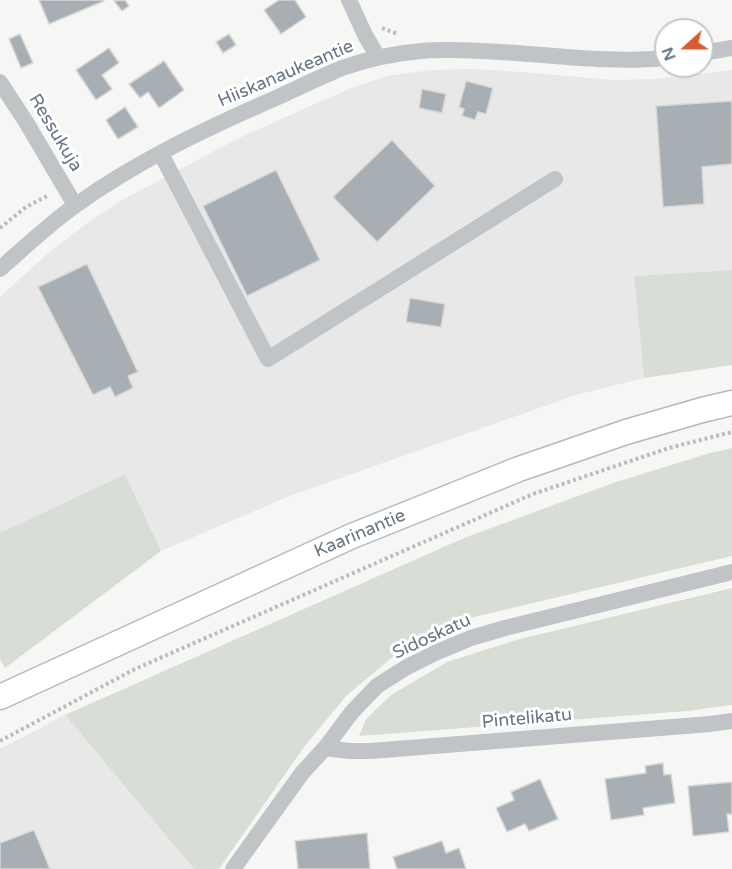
<!DOCTYPE html>
<style>
body{margin:0}
#map{position:relative;width:732px;height:869px;overflow:hidden;background:#f6f7f4;font-family:"Varela Round",sans-serif}
canvas{display:block}
.north{position:absolute;left:654px;top:18px;width:60px;height:60px;box-sizing:border-box;background:#fff;border:2px solid #c2c8cd;border-radius:50%;rotate:249deg;font-size:16px;font-weight:700;line-height:24px;text-align:center;color:#677683}
.north::after{content:'';display:block;margin:auto;width:21px;height:27px;background:#d85b32;clip-path:polygon(50% 0,100% 100%,50% 72%,0 100%)}
</style>
<div id="map">
<canvas width="732" height="869"></canvas>
<div class="north">N</div>
</div>
<script>
const c = document.querySelector('canvas').getContext('2d');
c.lineJoin = 'round';
function paint(path, color) { c.fillStyle = color; c.fill(path, 'evenodd'); }
function strokePath(path, color, width, dash) { c.strokeStyle = color; c.lineWidth = width; c.lineCap = dash ? 'butt' : 'round'; c.setLineDash(dash || []); c.stroke(path); }
function drawText(font, color, halo, rows, align = 'center') {
  c.font = font + ' "Varela Round",sans-serif'; c.lineWidth = 6; c.setLineDash([]); c.textBaseline = 'middle'; c.strokeStyle = halo; c.fillStyle = color; for (const [text, x, y, turn = 0] of rows) {
    c.save(); c.translate(x, y); c.rotate((+turn || 0) * Math.PI / 180); c.textAlign = isNaN(turn) ? turn : align; if (halo) c.strokeText(text, 0, 0); c.fillText(text, 0, 0); c.restore();
  }
}
const built = new Path2D(`
 M 473,69 L 522,72 L 613,80 L 655,79 L 732,70 L 732,270 L 634,276 L 644,378 L 576,395 L 292,495 L 161,551 L 125,474 L 0,533 L 0,297 L 46,255 L 84,225 L 124,199 L 239,138 L 351,88 L 387,76 L 432,70 Z
 M 65,715 L 194,869 L 0,869 L 0,749 Z`);
const green = new Path2D(`
 M 732,270 L 732,365 L 644,378 L 634,276 Z
 M 732,448 L 732,556 L 457,621 L 394,656 L 347,695 L 304,747 L 219,869 L 194,869 L 65,715 L 464,538 L 616,482 L 710,453 Z
 M 125,474 L 161,551 L 5,668 L 0,659 L 0,533 Z
 M 732,588 L 732,705 L 687,711 L 359,736 L 366,719 L 391,695 L 447,662 L 516,640 Z`);
const building = new Path2D(`
 M 39,0 L 103,0 L 104,1 L 49,24 Z
 M 125,0 L 129,6 L 122,11 L 114,1 Z
 M 279,0 L 295,0 L 306,17 L 281,34 L 264,10 Z
 M 20,34 L 33,63 L 21,68 L 9,39 Z
 M 229,34 L 236,45 L 223,53 L 216,42 Z
 M 109,48 L 119,63 L 102,75 L 112,89 L 96,100 L 76,70 Z
 M 164,61 L 184,90 L 159,108 L 148,92 L 140,98 L 129,84 Z
 M 466,81 L 493,88 L 486,114 L 478,112 L 475,120 L 462,116 L 464,109 L 459,107 Z
 M 422,89 L 446,94 L 442,113 L 419,108 Z
 M 732,101 L 732,164 L 702,167 L 704,204 L 663,207 L 656,106 Z
 M 125,107 L 138,127 L 118,139 L 106,120 Z
 M 392,140 L 435,186 L 377,242 L 333,197 Z
 M 276,170 L 320,260 L 247,296 L 203,206 Z
 M 87,264 L 138,372 L 128,376 L 133,388 L 115,397 L 110,387 L 93,395 L 38,287 Z
 M 410,298 L 445,304 L 441,327 L 406,322 Z
 M 663,763 L 664,775 L 671,774 L 675,803 L 643,808 L 644,815 L 611,820 L 605,779 L 646,773 L 645,766 Z
 M 540,779 L 558,819 L 529,831 L 525,824 L 507,832 L 496,808 L 514,800 L 511,792 Z
 M 732,782 L 732,814 L 727,814 L 729,832 L 693,836 L 688,786 Z
 M 34,830 L 50,869 L 0,869 L 0,843 Z
 M 367,833 L 370,869 L 298,869 L 295,841 Z
 M 442,841 L 446,853 L 459,848 L 466,869 L 397,869 L 393,857 Z`);
const path = new Path2D(`
 M 382,28 L 398,34
 M 0,228 L 26,207 L 49,195
 M 0,741 L 135,669 L 533,494 L 669,448 L 732,432`);
const minor = new Path2D(`
 M 349,0 L 365,35 L 378,57
 M 702,53 L 732,48
 M 0,82 L 26,122 L 75,205
 M 161,154 L 268,359 L 555,179
 M 0,269 C 25,247 49,224 76,205 C 137,161 207,128 276,98 C 298,88 320,77 342,68 C 368,59 395,53 422,51 C 441,49 461,50 481,51 C 543,53 604,64 666,58
 M 325,748 L 349,751 L 371,751 L 710,724 L 732,721
 M 233,869 L 302,773 L 325,748 L 352,712 L 377,686 L 407,667 L 437,652 L 471,638 L 505,628 L 732,572`);
const secondary = new Path2D(`
 M 0,697 L 352,536 L 519,469 L 626,432 L 702,410 L 732,403`);
const streetNames = [
 ["Hiiskanaukeantie",286,74,-23],
 ["Ressukuja",55,133,59],
 ["Kaarinantie",360,534,-23],
 ["Sidoskatu",432,637,-25],
 ["Pintelikatu",527,719,-5]
];
paint(built, '#e7e8e7');
paint(green, '#d8ddd5');
paint(building, '#a7afb4');
strokePath(building, '#d8d8d6', 1.5);
strokePath(secondary, '#b5b9bd', 27);
strokePath(path, '#babdbf', 4, [3, 3]);
strokePath(minor, '#c0c4c7', 16);
strokePath(secondary, '#fff', 24);
drawText('18px', '#677683', '#fff', streetNames);
</script>
